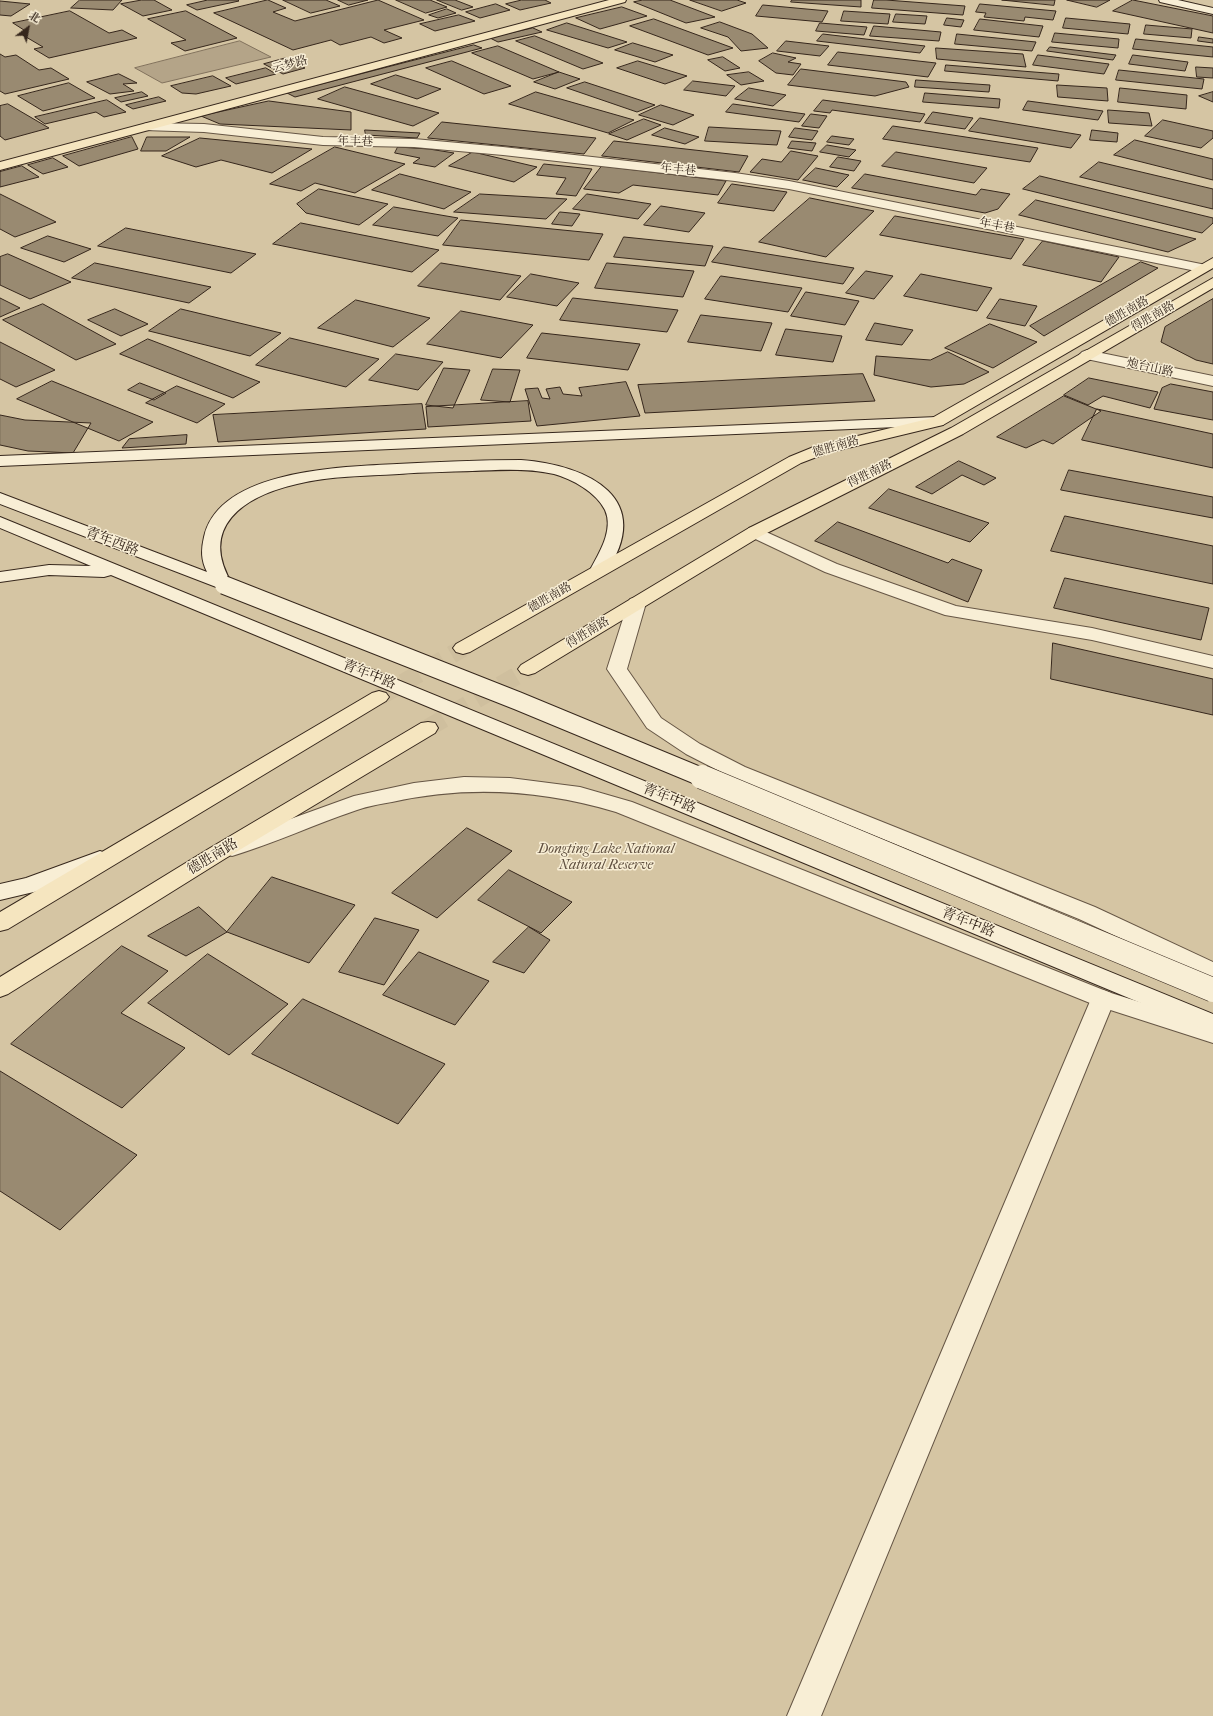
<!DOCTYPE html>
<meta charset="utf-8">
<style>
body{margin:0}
#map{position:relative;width:1213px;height:1716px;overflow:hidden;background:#f5e5bf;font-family:"IM FELL French Canon","Noto Serif SC",serif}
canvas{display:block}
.north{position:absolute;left:8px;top:8px;width:40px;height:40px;-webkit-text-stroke:3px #f8eed5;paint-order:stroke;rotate:32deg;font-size:11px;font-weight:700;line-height:16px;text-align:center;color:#36271c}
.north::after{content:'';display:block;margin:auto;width:14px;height:18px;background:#36271c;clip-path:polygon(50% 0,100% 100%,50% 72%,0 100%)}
</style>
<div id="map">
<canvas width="1213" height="1716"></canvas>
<div class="north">北</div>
</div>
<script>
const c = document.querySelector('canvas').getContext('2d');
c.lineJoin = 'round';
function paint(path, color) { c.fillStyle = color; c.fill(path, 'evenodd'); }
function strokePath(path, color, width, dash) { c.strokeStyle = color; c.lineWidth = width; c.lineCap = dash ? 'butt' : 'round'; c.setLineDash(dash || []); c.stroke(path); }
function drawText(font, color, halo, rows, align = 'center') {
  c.font = font + ' "IM FELL French Canon","Noto Serif SC",serif'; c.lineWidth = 3; c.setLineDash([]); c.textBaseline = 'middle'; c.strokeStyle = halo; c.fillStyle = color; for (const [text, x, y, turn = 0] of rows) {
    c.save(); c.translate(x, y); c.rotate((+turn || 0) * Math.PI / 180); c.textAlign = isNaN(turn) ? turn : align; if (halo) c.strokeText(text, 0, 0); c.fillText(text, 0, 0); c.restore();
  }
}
const green = new Path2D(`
 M 0,0 L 1213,0 L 1213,1716 L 0,1716 Z`);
const water = new Path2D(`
 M 240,41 L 271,57 L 162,83 L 135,68 Z`);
const building = new Path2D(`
 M 80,0 L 122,0 L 113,10 L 71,8 Z
 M 142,0 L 154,0 L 172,10 L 143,16 L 121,4 Z
 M 208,0 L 238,0 L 239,1 L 197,10 L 187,5 Z
 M 268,0 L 286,8 L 273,12 L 295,21 L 378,0 L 424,20 L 384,30 L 402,38 L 384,43 L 371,37 L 340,45 L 331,40 L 293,50 L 214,13 Z
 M 283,0 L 326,0 L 340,6 L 311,13 Z
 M 338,0 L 368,0 L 349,5 Z
 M 396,0 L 430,0 L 447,7 L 426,13 Z
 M 437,0 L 455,0 L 473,7 L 462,10 Z
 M 522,0 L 545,0 L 551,3 L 520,10 L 506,4 Z
 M 643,0 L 670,0 L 715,17 L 686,23 L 634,2 Z
 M 690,0 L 737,0 L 746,3 L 722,11 Z
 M 792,0 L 861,0 L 861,7 L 791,2 Z
 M 874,0 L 886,0 L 965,6 L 963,15 L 872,8 Z
 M 1002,0 L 1055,0 L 1054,5 Z
 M 1067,0 L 1110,0 L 1097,7 Z
 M 1133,0 L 1213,16 L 1213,33 L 1113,11 Z
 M 0,1 L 30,4 L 11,16 L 0,15 Z
 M 496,4 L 510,10 L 480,18 L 466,12 Z
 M 980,4 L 1056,11 L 1053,20 L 1025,17 L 1024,21 L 984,17 L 986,13 L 976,12 Z
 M 763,5 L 828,11 L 822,22 L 756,16 Z
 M 622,7 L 647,16 L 600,29 L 576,18 Z
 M 447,9 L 456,13 L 438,18 L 429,15 Z
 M 70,11 L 109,33 L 122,30 L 137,38 L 49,58 L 34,49 L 43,47 L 21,34 L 27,32 L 13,23 Z
 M 186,11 L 237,38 L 185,51 L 171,43 L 186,40 L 148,19 Z
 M 844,11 L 890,14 L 888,24 L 841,21 Z
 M 896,14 L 927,16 L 925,24 L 893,22 Z
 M 459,15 L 475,21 L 435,31 L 420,24 Z
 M 947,18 L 964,20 L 961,27 L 944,25 Z
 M 1066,18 L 1130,24 L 1128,34 L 1063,28 Z
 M 654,19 L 733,48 L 708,55 L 630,26 Z
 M 980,19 L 1043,26 L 1039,37 L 974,30 Z
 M 720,22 L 752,34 L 768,48 L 741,51 L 728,37 L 701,28 Z
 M 567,23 L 627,42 L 608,48 L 547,30 Z
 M 820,23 L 867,27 L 864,35 L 816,31 Z
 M 1146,25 L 1192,29 L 1191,38 L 1144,34 Z
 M 874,26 L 941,32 L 939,41 L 870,36 Z
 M 533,28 L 542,32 L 498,42 L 490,38 Z
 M 1055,33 L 1119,39 L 1118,48 L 1052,42 Z
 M 823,34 L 925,46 L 920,53 L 817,41 Z
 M 957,34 L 1036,42 L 1032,51 L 955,44 Z
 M 535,36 L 603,63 L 583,69 L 516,41 Z
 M 1199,37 L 1213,39 L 1213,43 L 1198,41 Z
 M 1136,39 L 1213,47 L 1213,57 L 1133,49 Z
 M 786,41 L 829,46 L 820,56 L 777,51 Z
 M 633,43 L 673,55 L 655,62 L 615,50 Z
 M 474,45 L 482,48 L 295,97 L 287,93 Z
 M 498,46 L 559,72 L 533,79 L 472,53 Z
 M 1050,47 L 1116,55 L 1113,60 L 1047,51 Z
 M 936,48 L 1023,54 L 1026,67 L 937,59 Z
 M 838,52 L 936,63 L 928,77 L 828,65 Z
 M 773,53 L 796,58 L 788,62 L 801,64 L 793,75 L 776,73 L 759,61 Z
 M 0,54 L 5,57 L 16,55 L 39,70 L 51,68 L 69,79 L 5,94 L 0,91 Z
 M 1038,55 L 1109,64 L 1104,74 L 1033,65 Z
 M 1133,55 L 1188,62 L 1185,71 L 1129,64 Z
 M 723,57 L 740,68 L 725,71 L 708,60 Z
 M 286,58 L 305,68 L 283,74 L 264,64 Z
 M 452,61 L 511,86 L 484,94 L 426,68 Z
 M 638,61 L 687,76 L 665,84 L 617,68 Z
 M 946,65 L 1059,74 L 1058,81 L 945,71 Z
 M 1196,67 L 1213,68 L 1213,78 L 1197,77 Z
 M 266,68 L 276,74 L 236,84 L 226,78 Z
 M 801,69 L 906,82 L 909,87 L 875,96 L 788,85 Z
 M 1119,70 L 1204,79 L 1202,89 L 1116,80 Z
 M 559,72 L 580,79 L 555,89 L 534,82 Z
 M 749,72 L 764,81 L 741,85 L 727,75 Z
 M 119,74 L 137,83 L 123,84 L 134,91 L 110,94 L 87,82 Z
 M 396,75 L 441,89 L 417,99 L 371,84 Z
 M 213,76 L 231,86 L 196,94 L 182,93 L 171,86 Z
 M 916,80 L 990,85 L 989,92 L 915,87 Z
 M 693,81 L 735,86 L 726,96 L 684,90 Z
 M 585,82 L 655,105 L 637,112 L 567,88 Z
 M 69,83 L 95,98 L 43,111 L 18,96 Z
 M 1057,85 L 1107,88 L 1108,101 L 1058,97 Z
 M 345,87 L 439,113 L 413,126 L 318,99 Z
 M 749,88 L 786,95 L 773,106 L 735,99 Z
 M 1120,88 L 1187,95 L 1186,109 L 1118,102 Z
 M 142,92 L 148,96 L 121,102 L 115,98 Z
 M 536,92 L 634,120 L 608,133 L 509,104 Z
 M 1213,92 L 1213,102 L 1199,96 Z
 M 925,93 L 1000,99 L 999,108 L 923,102 Z
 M 159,97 L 166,101 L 133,109 L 126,105 Z
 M 107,100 L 126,112 L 104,117 L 96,112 L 45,124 L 35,117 Z
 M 823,100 L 925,114 L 920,122 L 832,110 L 830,113 L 814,111 Z
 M 269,101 L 351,112 L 351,130 L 220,124 L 201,116 Z
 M 1028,101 L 1103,111 L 1098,120 L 1023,110 Z
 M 8,104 L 49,128 L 5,140 L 0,136 L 0,106 Z
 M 733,104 L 805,114 L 799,122 L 726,112 Z
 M 661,105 L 694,115 L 673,125 L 639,115 Z
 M 1108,110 L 1149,113 L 1152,126 L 1109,123 Z
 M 933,112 L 973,118 L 965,129 L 925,123 Z
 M 811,114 L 827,116 L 819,128 L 802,126 Z
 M 980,118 L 1081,135 L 1071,148 L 969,131 Z
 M 644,119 L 661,125 L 627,140 L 609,134 Z
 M 1163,120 L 1213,131 L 1213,138 L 1201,148 L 1145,136 Z
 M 442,122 L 596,138 L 584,154 L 428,138 Z
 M 893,126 L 1038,148 L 1030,162 L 883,139 Z
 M 709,127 L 781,131 L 777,145 L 705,141 Z
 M 665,128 L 699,137 L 685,144 L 652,135 Z
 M 795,128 L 818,131 L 812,140 L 789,137 Z
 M 365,130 L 420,133 L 417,138 L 366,135 Z
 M 1092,130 L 1118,133 L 1117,142 L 1090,140 Z
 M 832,136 L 854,139 L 849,145 L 827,142 Z
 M 132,137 L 138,149 L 79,166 L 63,156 Z
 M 147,137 L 190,137 L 166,151 L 141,151 Z
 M 200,138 L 312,149 L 272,173 L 221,160 L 196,167 L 162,156 Z
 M 1135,140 L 1213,159 L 1213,180 L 1114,155 Z
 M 614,141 L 748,156 L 739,172 L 602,156 Z
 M 792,141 L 816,143 L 812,151 L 788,148 Z
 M 827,145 L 856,150 L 849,157 L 820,152 Z
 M 335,147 L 405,164 L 355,193 L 315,183 L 301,191 L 270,184 Z
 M 398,147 L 429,149 L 454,153 L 435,167 L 413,163 L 420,158 L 395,153 Z
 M 791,151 L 818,156 L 798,180 L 750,172 L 762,159 L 781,162 Z
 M 473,152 L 537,167 L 514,182 L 449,166 Z
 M 896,152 L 987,168 L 974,183 L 882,166 Z
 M 838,157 L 861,161 L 854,171 L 830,167 Z
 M 53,158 L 68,167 L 43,174 L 28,165 Z
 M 1099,162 L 1213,189 L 1213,209 L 1080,177 Z
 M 544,164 L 592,169 L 576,196 L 556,194 L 566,178 L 537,175 Z
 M 22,166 L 39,177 L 0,187 L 0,172 Z
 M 602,166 L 726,181 L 718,195 L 633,185 L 619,193 L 584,189 Z
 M 816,168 L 849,175 L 837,187 L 803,180 Z
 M 400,174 L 471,192 L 444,209 L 372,190 Z
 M 865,174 L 976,195 L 981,189 L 1010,194 L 998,209 L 985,213 L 852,188 Z
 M 1040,176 L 1213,218 L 1213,223 L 1202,233 L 1023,189 Z
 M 732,184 L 787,192 L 774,211 L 718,203 Z
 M 319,189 L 388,204 L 359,225 L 306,213 L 297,204 Z
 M 0,194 L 56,222 L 15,237 L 0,229 Z
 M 480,194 L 567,199 L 546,219 L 454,212 Z
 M 587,194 L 651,204 L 638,219 L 573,209 Z
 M 810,198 L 874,211 L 826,257 L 759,242 Z
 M 1036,200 L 1196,239 L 1168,252 L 1019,215 Z
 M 661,206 L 705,213 L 689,232 L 644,225 Z
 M 394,207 L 458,218 L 438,236 L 373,225 Z
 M 560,212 L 580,214 L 572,226 L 552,224 Z
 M 895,216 L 1024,239 L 1011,259 L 880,235 Z
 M 461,220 L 603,234 L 589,260 L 443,245 Z
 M 301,223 L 439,250 L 412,272 L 273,244 Z
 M 126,228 L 256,254 L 231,273 L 98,246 Z
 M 48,236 L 91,249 L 64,262 L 21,248 Z
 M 624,237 L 713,246 L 705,266 L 614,257 Z
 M 1043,241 L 1119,257 L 1101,282 L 1023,265 Z
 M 724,247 L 854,268 L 843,284 L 712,262 Z
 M 8,254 L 71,282 L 30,299 L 0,285 L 0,257 Z
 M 1141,262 L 1158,268 L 1044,336 L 1030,326 Z
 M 95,263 L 211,287 L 189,303 L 72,278 Z
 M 441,263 L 521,276 L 500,300 L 418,286 Z
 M 607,263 L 694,271 L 683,297 L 595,288 Z
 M 866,271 L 893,276 L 874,299 L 846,293 Z
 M 531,274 L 579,283 L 557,306 L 507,297 Z
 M 921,274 L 992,288 L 977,311 L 904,296 Z
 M 721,276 L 802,288 L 788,312 L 705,299 Z
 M 806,292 L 859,301 L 845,325 L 791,316 Z
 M 0,298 L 20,308 L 0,317 Z
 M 573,298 L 678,310 L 667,332 L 560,320 Z
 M 1000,299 L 1037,306 L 1025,326 L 987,318 Z
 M 1213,299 L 1213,364 L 1196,360 L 1161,342 L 1165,327 Z
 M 356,300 L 430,318 L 393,347 L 318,328 Z
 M 43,304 L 116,344 L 76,360 L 3,320 Z
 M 115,309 L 148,324 L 121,336 L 88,320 Z
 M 181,309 L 281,333 L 250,356 L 149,331 Z
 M 461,311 L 533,325 L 501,358 L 427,344 Z
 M 701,315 L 772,323 L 761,351 L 688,342 Z
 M 875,323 L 913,330 L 902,345 L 866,340 Z
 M 990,324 L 1037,342 L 993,368 L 945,348 Z
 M 786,329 L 842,336 L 833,362 L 776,355 Z
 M 542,333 L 640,344 L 628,370 L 527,358 Z
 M 290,338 L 379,359 L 346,387 L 256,365 Z
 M 148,339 L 260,382 L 233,398 L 120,354 Z
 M 0,342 L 55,370 L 16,387 L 0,379 Z
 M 948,352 L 989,372 L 964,384 L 931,387 L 874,375 L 876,356 L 930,360 Z
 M 396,354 L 443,362 L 418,390 L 369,380 Z
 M 444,368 L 470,370 L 453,408 L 426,405 Z
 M 493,369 L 520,370 L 510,402 L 481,400 Z
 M 863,374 L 875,401 L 645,413 L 638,385 Z
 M 1089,378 L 1158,392 L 1150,408 L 1103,396 L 1088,405 L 1064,395 Z
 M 52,381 L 153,422 L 119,441 L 17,399 Z
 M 626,382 L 640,416 L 537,426 L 525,389 L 538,388 L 542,398 L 550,399 L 546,389 L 560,387 L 563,394 L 582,396 L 579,388 Z
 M 140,383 L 166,393 L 154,400 L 128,390 Z
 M 1171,384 L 1213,392 L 1213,420 L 1154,409 L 1162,388 Z
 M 177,386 L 225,404 L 197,423 L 146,403 Z
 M 1064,396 L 1101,411 L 1053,444 L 1043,440 L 1026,448 L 997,437 Z
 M 528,401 L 531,421 L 428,427 L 426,407 Z
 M 422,404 L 426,429 L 218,442 L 213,415 Z
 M 1097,409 L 1213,434 L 1213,468 L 1082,440 Z
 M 0,415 L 25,420 L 91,423 L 73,453 L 28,451 L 0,445 Z
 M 187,435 L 186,444 L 122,448 L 129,439 Z
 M 959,461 L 996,478 L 984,485 L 962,475 L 932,494 L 916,487 Z
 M 1069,470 L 1213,497 L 1213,518 L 1061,490 Z
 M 889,489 L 989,523 L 970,542 L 869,508 Z
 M 1065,516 L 1213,546 L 1213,584 L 1051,551 Z
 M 838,522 L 948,563 L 952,559 L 982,570 L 968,602 L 815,541 Z
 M 1065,578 L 1209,608 L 1201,640 L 1054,608 Z
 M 1053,643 L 1213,679 L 1213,715 L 1051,679 Z
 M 467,828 L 512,851 L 437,918 L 392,893 Z
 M 509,870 L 572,902 L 541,933 L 478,900 Z
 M 272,877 L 355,905 L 309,963 L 227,932 Z
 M 199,907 L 227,932 L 186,956 L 148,936 Z
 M 375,918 L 419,930 L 384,985 L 339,972 Z
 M 529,927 L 550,940 L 524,973 L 493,962 Z
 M 122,946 L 168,971 L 121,1013 L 185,1048 L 122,1108 L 11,1044 Z
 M 419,952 L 489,981 L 455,1025 L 383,995 Z
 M 208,954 L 288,1004 L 229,1055 L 148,1003 Z
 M 303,999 L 445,1064 L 398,1124 L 252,1054 Z
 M 0,1071 L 137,1155 L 60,1230 L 0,1191 Z`);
const primaryTunnel = new Path2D(`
 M 379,697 L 463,648
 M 428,728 L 528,669`);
const minor = new Path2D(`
 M 148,123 L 204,124 L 323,137 L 414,139 L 503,147 L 735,173 L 789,181 L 1201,264 L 1206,265 L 1208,268 L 1206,271 L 1201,272 L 789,189 L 735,181 L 503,155 L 414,147 L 323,145 L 204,132 L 144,130 L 142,127 L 144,124 Z
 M 755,527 L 837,564 L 956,606 L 1092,628 L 1213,656 L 1213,668 L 1092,640 L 945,615 L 825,572 L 749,536 L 746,532 L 749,528 Z
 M 1103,990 L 1111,993 L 1115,999 L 821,1716 L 787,1716 L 1091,999 L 1095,993 Z`);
const tertiary = new Path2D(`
 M 1087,350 L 1213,376 L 1213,386 L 1082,358 L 1079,355 L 1082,352 Z
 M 637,597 L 644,599 L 646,603 L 627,669 L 661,718 L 700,744 L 745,767 L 1095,907 L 1213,962 L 1213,981 L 1079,919 L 731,777 L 686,754 L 647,728 L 607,669 L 628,603 L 630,599 Z
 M 464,777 L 510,778 L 580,787 L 632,802 L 1111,993 L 1213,1025 L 1213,1043 L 1095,1005 L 616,812 C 542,790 469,785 392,802 C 381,804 368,806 357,810 C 315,824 275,843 232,856 L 224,853 L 221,848 L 224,843 L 354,796 L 414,783 Z`);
const secondary = new Path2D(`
 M 1159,0 L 1178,0 L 1213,8 L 1213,14 L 1160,2 Z
 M 937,417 L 943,419 L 945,422 L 943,425 L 0,466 L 0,456 Z
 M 521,460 C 589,465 657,499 605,574 L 599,575 L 593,574 L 590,570 C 599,553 614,530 605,510 C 596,492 572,479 554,474 C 527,468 499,470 472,471 C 448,472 424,472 399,474 C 365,476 330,476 297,484 C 244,496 197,527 233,585 L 230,589 L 224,590 L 0,504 L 0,493 L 207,572 C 201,560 201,550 204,537 C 219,469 343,467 397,464 C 438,462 480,460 521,460 Z
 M 0,517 L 1213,1014 L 1213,1033 L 111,575 L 104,577 L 49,575 L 0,582 L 0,572 L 49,565 L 91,566 L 0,528 Z
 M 100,851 L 108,854 L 111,859 L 108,864 L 38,891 L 0,900 L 0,884 L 26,878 Z`);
const primary = new Path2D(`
 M 609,0 L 626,0 L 625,2 L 0,170 L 0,162 Z
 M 1213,258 L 1213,268 L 943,425 L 827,453 L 801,463 L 470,652 L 463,654 L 456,652 L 453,648 L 456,644 L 789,457 L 816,446 L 932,418 Z
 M 1213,278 L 1213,288 L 963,434 L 761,536 L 535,673 L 528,675 L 521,673 L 518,669 L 521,665 L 749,528 L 951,428 Z
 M 379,691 L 386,693 L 389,697 L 386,701 L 8,929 L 0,931 L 0,912 L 372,693 Z
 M 428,722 L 435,723 L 438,728 L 435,733 L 226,858 L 8,994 L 0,997 L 0,977 L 210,848 L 421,723 Z`);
const secondaryBridgeFar1 = new Path2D(`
 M 224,585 L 518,701 L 704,778`);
const secondaryBridge = new Path2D(`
 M 702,777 L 1213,990`);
const farStreetnames = [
 ["云梦路",290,65,-15],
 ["年丰巷",355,142,2],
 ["年丰巷",678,170,6],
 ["年丰巷",997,226,11],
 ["德胜南路",1127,312,-30],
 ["得胜南路",1153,317,-30],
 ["炮台山路",1150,368,12],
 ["德胜南路",836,447,-16],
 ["得胜南路",870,474,-26],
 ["德胜南路",550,598,-30],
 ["得胜南路",588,633,-31]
];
const streetNames = [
 ["青年西路",112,542,21],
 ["青年中路",369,675,22],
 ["青年中路",669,799,22],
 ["德胜南路",213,857,-31],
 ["青年中路",968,923,22]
];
const parkNames = [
 ["Dongting Lake National",606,850],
 ["Natural Reserve",606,866]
];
paint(green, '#d5c5a3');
paint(water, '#b4a488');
strokePath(water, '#82725d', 1);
paint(building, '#998a71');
strokePath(building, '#36271c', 1);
strokePath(primaryTunnel, '#cfbf9e', 18, [18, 10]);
strokePath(minor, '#665645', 2);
strokePath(tertiary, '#665645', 2);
strokePath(secondary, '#36271c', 2);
strokePath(primary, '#36271c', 2);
paint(minor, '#f8eed5');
paint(tertiary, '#f8eed5');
paint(secondary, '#f8eed5');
paint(primary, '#f5e5bf');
strokePath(secondaryBridgeFar1, '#36271c', 20, []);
strokePath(secondaryBridge, '#36271c', 25, []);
strokePath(secondaryBridgeFar1, '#f8eed5', 18);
strokePath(secondaryBridge, '#f8eed5', 24);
drawText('12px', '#36271c', '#f8eed5', farStreetnames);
drawText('14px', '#36271c', '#f8eed5', streetNames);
drawText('italic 14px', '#5e4e3e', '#f8eed5', parkNames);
</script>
